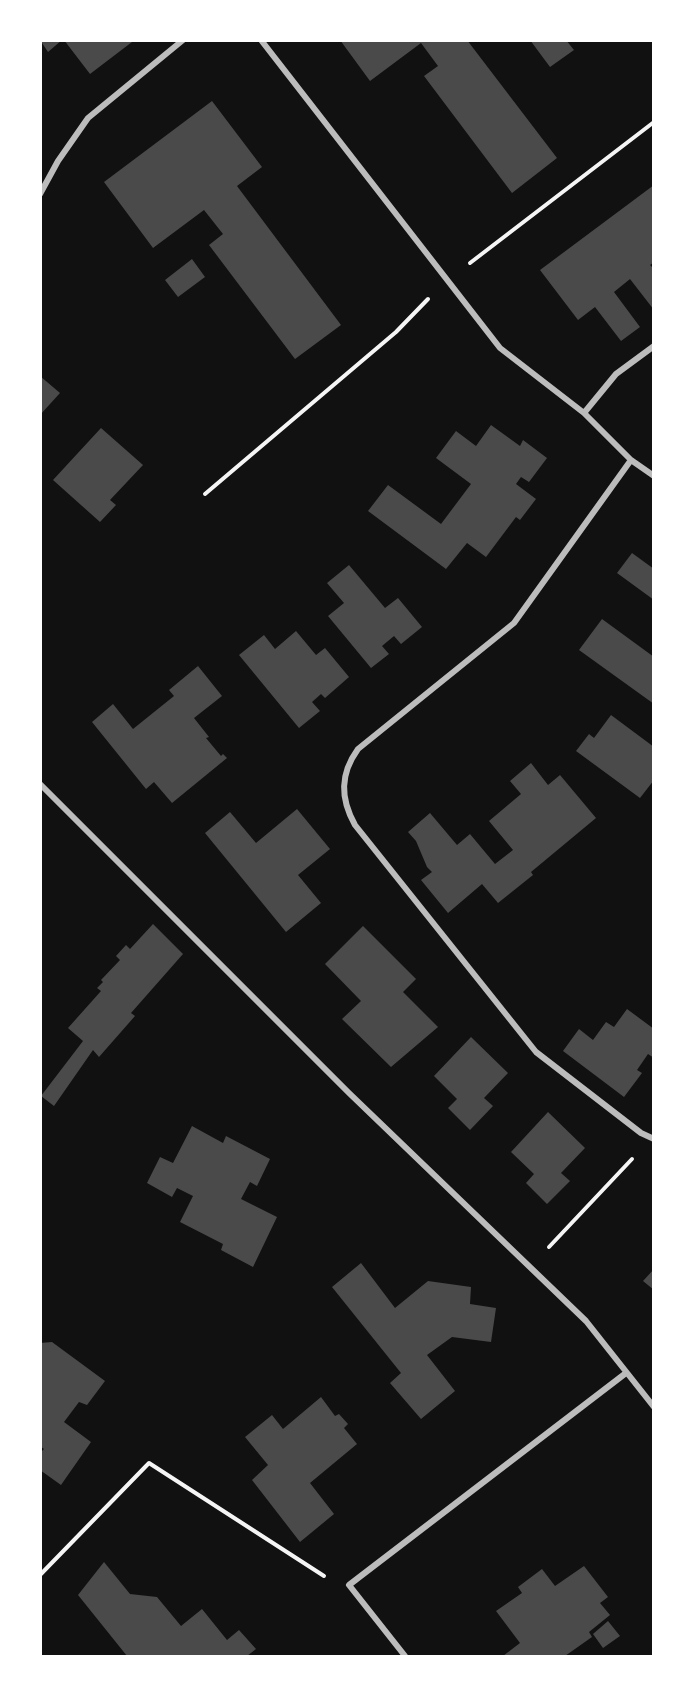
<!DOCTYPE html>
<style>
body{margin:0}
#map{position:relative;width:694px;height:1697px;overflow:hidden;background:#111;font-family:Arial,sans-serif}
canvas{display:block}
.frame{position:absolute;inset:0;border:42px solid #fff;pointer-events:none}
</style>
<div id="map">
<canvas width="694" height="1697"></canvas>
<div class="frame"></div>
</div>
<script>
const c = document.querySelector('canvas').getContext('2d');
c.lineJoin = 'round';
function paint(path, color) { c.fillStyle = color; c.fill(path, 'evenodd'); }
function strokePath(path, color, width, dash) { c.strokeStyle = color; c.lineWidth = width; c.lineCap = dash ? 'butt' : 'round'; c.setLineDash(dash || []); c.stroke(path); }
const building = new Path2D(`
 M 40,40 L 62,40 L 48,52 Z
 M 64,40 L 131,40 L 132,42 L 90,74 Z
 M 340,40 L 467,40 L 557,158 L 512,193 L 424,76 L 438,66 L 421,43 L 370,81 Z
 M 530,40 L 566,40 L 574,50 L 550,67 Z
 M 212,101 L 262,167 L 237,186 L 341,325 L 295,359 L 209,245 L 223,234 L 204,210 L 153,248 L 104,182 Z
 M 654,185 L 654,262 L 650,265 L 654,269 L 654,310 L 630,279 L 614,292 L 640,327 L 621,341 L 595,307 L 578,320 L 540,270 Z
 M 192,259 L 205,277 L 178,297 L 165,280 Z
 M 40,376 L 60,393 L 40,415 Z
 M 491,425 L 520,446 L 523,440 L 547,458 L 529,482 L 521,477 L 516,484 L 536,499 L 520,520 L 516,517 L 486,557 L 467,543 L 446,569 L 368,511 L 388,485 L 441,524 L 471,484 L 436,458 L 456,431 L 476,446 Z
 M 101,428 L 143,465 L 110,500 L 116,505 L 100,522 L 53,480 Z
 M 632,553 L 654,569 L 654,600 L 617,573 Z
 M 349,565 L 385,608 L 398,598 L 422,627 L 401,644 L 394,636 L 382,646 L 389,654 L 371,668 L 328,616 L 344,603 L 327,583 Z
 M 602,619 L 654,657 L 654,704 L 579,650 Z
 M 296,631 L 316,655 L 325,648 L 349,677 L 325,698 L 321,694 L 312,702 L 320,711 L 299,728 L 239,655 L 264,635 L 275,649 Z
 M 198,666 L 222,696 L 194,718 L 209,737 L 206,738 L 221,756 L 223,754 L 227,758 L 172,803 L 154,782 L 146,789 L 92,722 L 113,704 L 133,729 L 174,696 L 169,690 Z
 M 611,715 L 654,747 L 654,780 L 640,798 L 576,751 L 589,734 L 594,738 Z
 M 531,763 L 548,785 L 560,775 L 596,818 L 531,872 L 533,875 L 498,903 L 482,884 L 448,913 L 421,880 L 432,872 L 427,867 L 416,841 L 408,832 L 430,813 L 457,845 L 470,834 L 495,864 L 513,850 L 489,821 L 521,794 L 510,781 Z
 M 297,809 L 330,849 L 298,875 L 321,903 L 286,932 L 205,833 L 230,812 L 256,843 Z
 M 153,924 L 183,954 L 131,1013 L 135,1016 L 99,1057 L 93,1050 L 54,1106 L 41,1096 L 83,1041 L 68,1028 L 101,991 L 97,988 L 103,982 L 101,980 L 120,960 L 116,956 L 126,945 L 130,949 Z
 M 363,926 L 416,979 L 403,992 L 438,1027 L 391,1067 L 342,1019 L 361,1001 L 325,964 Z
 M 627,1009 L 654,1029 L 654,1058 L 648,1054 L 637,1070 L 642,1073 L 624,1097 L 563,1051 L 579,1029 L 593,1040 L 606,1022 L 614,1027 Z
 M 471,1037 L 508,1073 L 484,1098 L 493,1106 L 470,1130 L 448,1108 L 457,1099 L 434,1076 Z
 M 548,1112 L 585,1148 L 561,1173 L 570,1181 L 547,1204 L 526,1183 L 534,1174 L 511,1152 Z
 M 192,1126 L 223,1143 L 226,1136 L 270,1159 L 257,1186 L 250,1182 L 241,1199 L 277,1217 L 253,1267 L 221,1250 L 223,1244 L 180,1222 L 193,1196 L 177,1188 L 172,1197 L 147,1183 L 160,1157 L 173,1163 Z
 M 361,1263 L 395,1308 L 428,1281 L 471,1287 L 470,1304 L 496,1308 L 491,1342 L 452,1337 L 427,1355 L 455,1391 L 421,1419 L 390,1383 L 401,1373 L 332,1287 Z
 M 654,1269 L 654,1290 L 643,1281 Z
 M 52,1342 L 105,1381 L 87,1405 L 79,1402 L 64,1422 L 91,1442 L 61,1485 L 40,1470 L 40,1453 L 44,1449 L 40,1446 L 40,1343 Z
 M 321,1397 L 335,1416 L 339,1414 L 348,1424 L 344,1428 L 357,1444 L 310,1483 L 334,1514 L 300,1542 L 252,1480 L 268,1465 L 245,1437 L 272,1415 L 283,1429 Z
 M 104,1562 L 130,1594 L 157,1597 L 181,1626 L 202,1609 L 227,1640 L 239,1630 L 256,1649 L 247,1656 L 127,1656 L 78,1595 Z
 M 584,1566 L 608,1597 L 600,1603 L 610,1615 L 589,1632 L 592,1637 L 565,1656 L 503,1656 L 520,1643 L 496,1611 L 522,1593 L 518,1587 L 542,1569 L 555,1586 Z
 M 608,1621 L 620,1636 L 603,1648 L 593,1634 Z`);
const path = new Path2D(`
 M 470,263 L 654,122
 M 205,494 L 396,332 L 428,299
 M 549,1247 L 632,1159
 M 40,1575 L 149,1463 L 324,1576`);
const minor = new Path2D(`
 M 261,40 L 500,348 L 584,413 L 631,460 L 654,476
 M 40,194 L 58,161 L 88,118 L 183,40
 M 584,413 L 616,374 L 654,346
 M 631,460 L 514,623 L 358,749 C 340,774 340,798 355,825 L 536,1052 L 641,1133 L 654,1139
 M 40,784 L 349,1093 L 586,1321 L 654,1407
 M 405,1656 L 349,1585 L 626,1373`);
paint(building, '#4a4a4a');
strokePath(path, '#f5f5f5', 4);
strokePath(minor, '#bcbcbc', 6);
</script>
